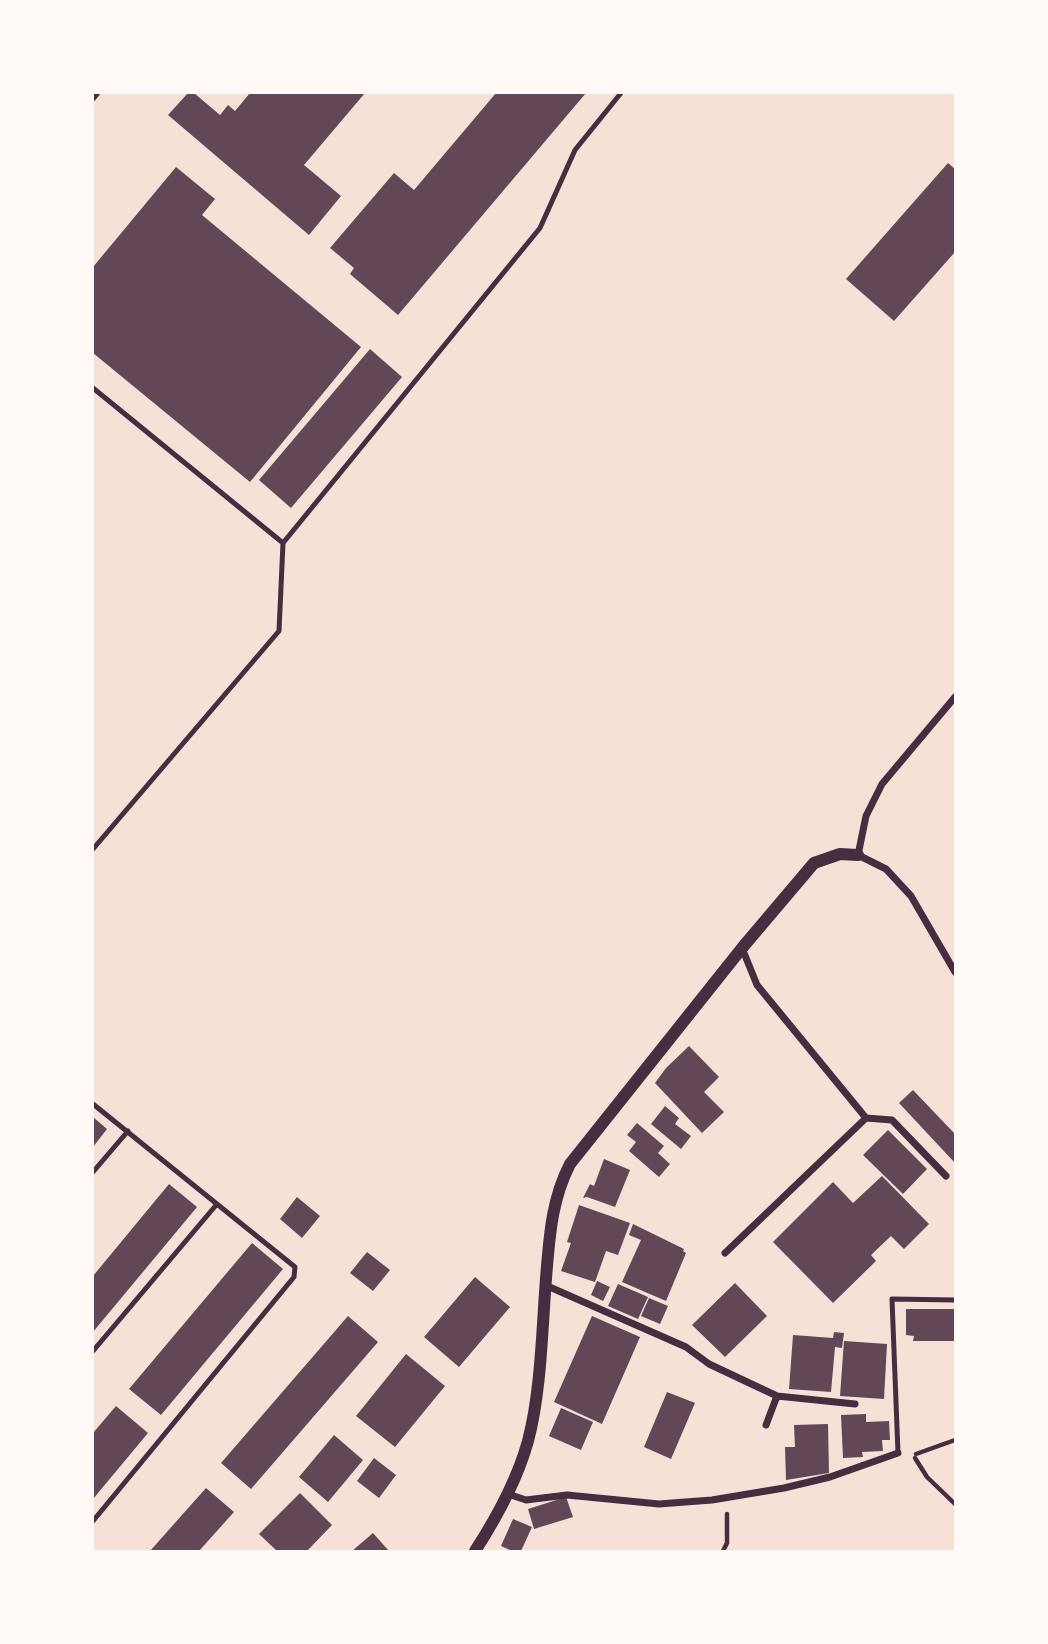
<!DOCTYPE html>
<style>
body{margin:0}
#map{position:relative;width:1048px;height:1644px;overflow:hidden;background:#f7e1d7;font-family:Lato,sans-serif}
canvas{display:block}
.frame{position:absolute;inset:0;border:94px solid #fffaf5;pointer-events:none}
</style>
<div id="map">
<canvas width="1048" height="1644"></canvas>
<div class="frame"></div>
</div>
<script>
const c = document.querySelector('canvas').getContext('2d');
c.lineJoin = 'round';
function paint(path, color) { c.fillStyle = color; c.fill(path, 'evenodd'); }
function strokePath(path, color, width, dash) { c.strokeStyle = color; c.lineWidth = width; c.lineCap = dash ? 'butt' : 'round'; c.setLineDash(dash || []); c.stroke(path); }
const building = new Path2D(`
 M 188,93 L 194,93 L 220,115 L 228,105 L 235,111 L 250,93 L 365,93 L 304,165 L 341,196 L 309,235 L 168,115 Z
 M 496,93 L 586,93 L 398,315 L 350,274 L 354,268 L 330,248 L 394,173 L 414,190 Z
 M 948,163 L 955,169 L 955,252 L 894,321 L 846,279 Z
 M 176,167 L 215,199 L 202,215 L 361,347 L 250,482 L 93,353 L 93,267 Z
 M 370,349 L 402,377 L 291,508 L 259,480 Z
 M 689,1046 L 719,1077 L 704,1092 L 724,1112 L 702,1133 L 655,1083 L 666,1068 Z
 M 913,1090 L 955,1134 L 955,1163 L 899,1103 Z
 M 665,1106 L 679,1118 L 675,1124 L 691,1136 L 681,1149 L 651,1124 Z
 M 93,1117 L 107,1129 L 93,1147 Z
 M 637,1123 L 664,1146 L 658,1153 L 670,1164 L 659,1177 L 629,1151 L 636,1142 L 627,1135 Z
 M 888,1130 L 927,1169 L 903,1194 L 863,1155 Z
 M 604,1159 L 630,1170 L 615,1207 L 587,1197 L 583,1198 L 590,1184 L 594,1186 Z
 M 882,1176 L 929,1224 L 904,1249 L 891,1236 L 871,1255 L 876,1261 L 833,1303 L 773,1242 L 833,1182 L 853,1203 Z
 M 169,1184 L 197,1207 L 93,1332 L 93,1276 Z
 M 297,1197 L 320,1216 L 302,1238 L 280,1219 Z
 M 579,1205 L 630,1223 L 618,1255 L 606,1251 L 595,1282 L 561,1271 L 571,1243 L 567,1242 Z
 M 633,1224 L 684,1249 L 683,1251 L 686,1253 L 666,1301 L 622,1282 L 641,1240 L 629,1235 Z
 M 252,1243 L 283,1269 L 161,1415 L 129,1389 Z
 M 367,1252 L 390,1270 L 373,1291 L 350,1273 Z
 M 475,1277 L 510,1307 L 459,1367 L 424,1337 Z
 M 597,1281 L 610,1287 L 603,1301 L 591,1295 Z
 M 735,1283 L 767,1316 L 725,1357 L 692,1325 Z
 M 618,1284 L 648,1297 L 638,1319 L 608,1306 Z
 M 649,1298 L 668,1306 L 660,1324 L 641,1316 Z
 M 906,1309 L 955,1309 L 955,1341 L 913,1341 L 914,1336 L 906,1335 Z
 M 348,1316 L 378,1342 L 251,1489 L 221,1463 Z
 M 592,1316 L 640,1337 L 602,1424 L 554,1402 Z
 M 834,1332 L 844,1333 L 842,1348 L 835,1347 L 831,1392 L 789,1389 L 793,1335 L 833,1338 Z
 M 844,1341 L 887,1344 L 884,1399 L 840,1396 Z
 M 406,1354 L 445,1386 L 395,1447 L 356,1416 Z
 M 667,1392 L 695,1403 L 671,1459 L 644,1447 Z
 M 116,1406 L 148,1433 L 93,1499 L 93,1433 Z
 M 561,1408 L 593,1422 L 581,1450 L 549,1436 Z
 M 866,1414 L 866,1422 L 889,1421 L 890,1440 L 882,1440 L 883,1451 L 862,1452 L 863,1457 L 843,1458 L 841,1415 Z
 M 828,1424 L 829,1473 L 786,1480 L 785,1447 L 795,1447 L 794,1425 Z
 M 334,1435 L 363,1460 L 328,1502 L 299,1477 Z
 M 374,1458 L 396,1475 L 379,1498 L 357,1481 Z
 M 206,1488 L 234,1512 L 199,1551 L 150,1551 Z
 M 300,1493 L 332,1525 L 307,1551 L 277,1551 L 259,1534 Z
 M 566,1497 L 573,1517 L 534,1529 L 528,1509 Z
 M 513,1519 L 532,1527 L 521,1551 L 512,1551 L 501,1546 Z
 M 373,1533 L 389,1551 L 352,1551 Z`);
const path = new Path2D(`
 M 916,1454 L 955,1440
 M 915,1458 L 927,1477 L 955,1504
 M 723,1551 L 727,1543 L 727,1514`);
const service = new Path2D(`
 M 93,99 L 98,93
 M 93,388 L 283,543
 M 93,849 L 279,631 L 283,543 L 540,228 L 575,150 L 621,93
 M 93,1104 L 295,1267 L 294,1277 L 93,1521
 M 93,1172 L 128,1131
 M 93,1351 L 217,1204
 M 898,1453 L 892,1299 L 955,1300`);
const minor = new Path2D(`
 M 955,697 L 882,784 L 866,816 L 858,855 L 886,869 L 911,896 L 955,972
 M 866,1118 L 892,1120 L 946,1176
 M 725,1253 L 866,1118 L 757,985 L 742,948
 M 545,1285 L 686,1347 L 709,1364 L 777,1396 L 855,1404
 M 766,1425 L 777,1396
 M 508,1494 L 526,1500 L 567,1495 L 659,1504 L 712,1500 L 784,1488 L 830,1477 L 898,1453`);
const tertiary = new Path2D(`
 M 475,1551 C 497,1517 517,1481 528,1441 C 542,1388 542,1322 547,1266 C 550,1230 553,1197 570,1164 L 742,948 L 814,863 L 840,854 L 858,855`);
paint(building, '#644757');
strokePath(path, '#4a2c40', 4.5);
strokePath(service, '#4a2c40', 5);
strokePath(minor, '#4a2c40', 7);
strokePath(tertiary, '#4a2c40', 12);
</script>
